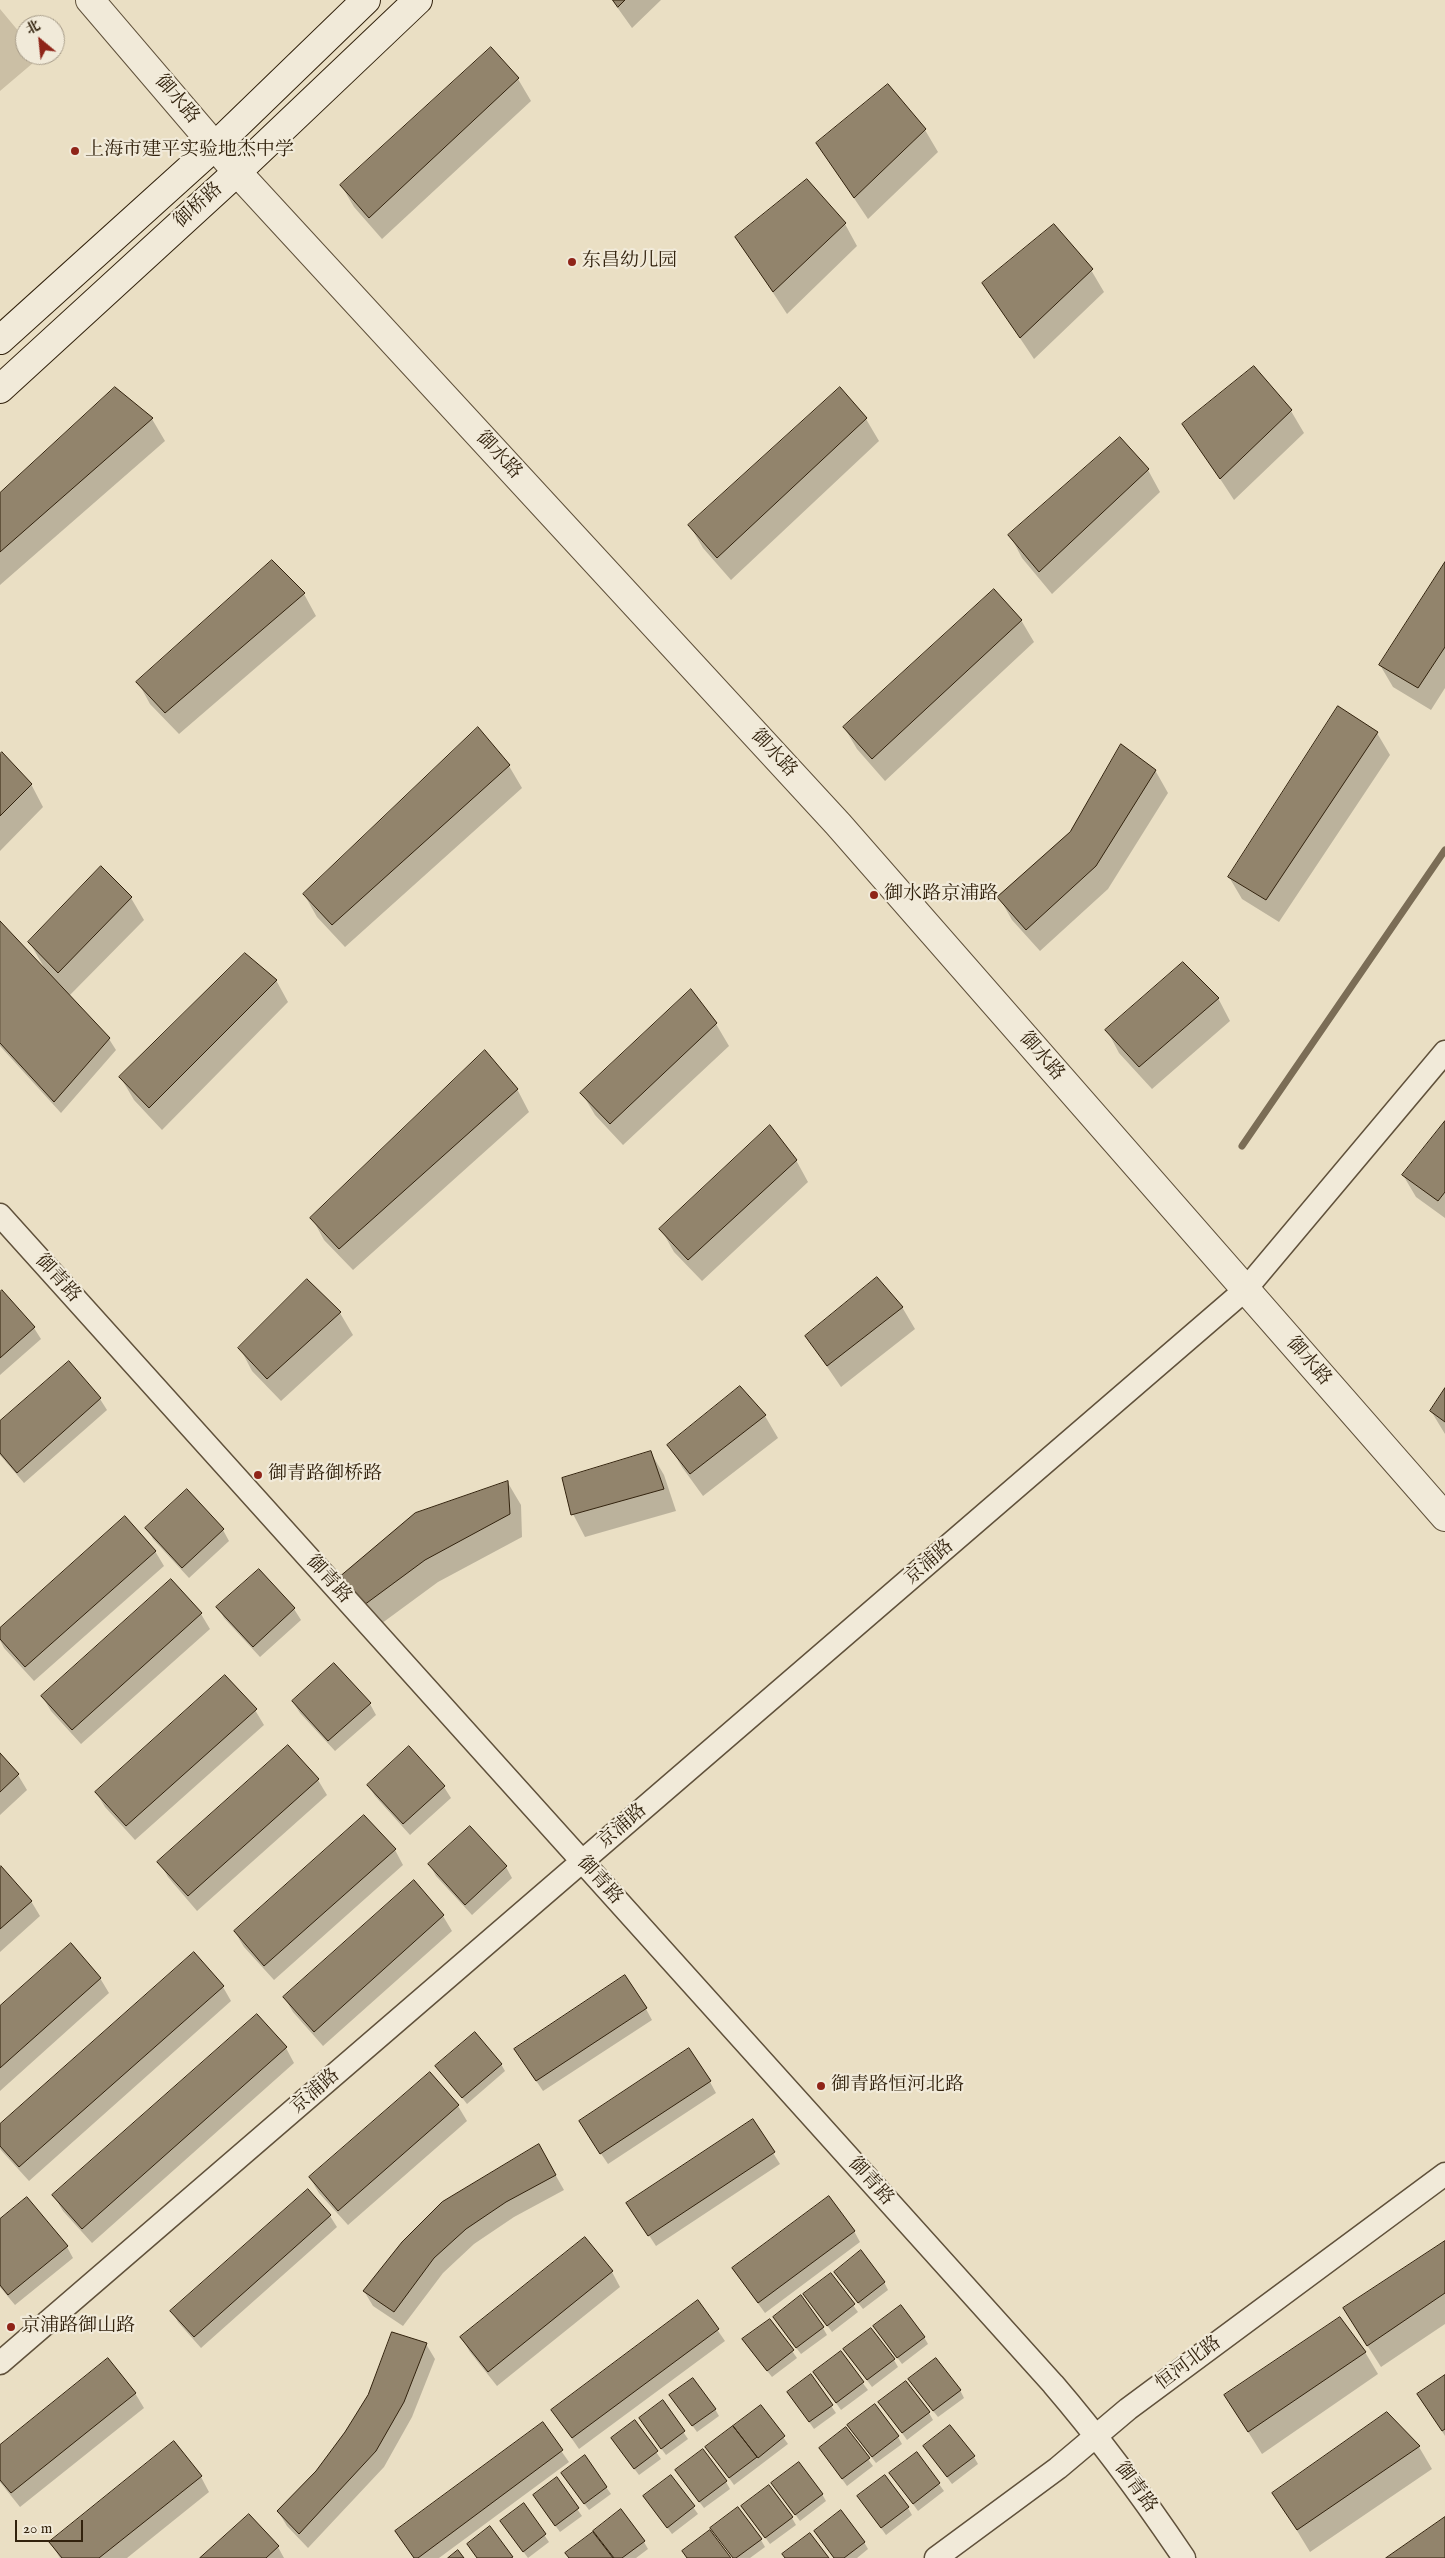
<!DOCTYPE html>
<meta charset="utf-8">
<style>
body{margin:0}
#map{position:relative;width:1445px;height:2558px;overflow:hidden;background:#eadfc4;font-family:"IM FELL English","Noto Serif SC",serif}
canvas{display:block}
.north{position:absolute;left:15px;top:15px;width:50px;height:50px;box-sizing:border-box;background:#f1ead9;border:1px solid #a59a87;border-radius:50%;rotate:332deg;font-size:14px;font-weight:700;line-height:20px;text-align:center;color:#32220d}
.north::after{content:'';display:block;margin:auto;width:18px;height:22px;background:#8f2418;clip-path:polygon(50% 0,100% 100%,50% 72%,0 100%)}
.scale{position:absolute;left:15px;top:2520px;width:68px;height:22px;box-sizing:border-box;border:2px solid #32220d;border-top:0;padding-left:6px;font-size:15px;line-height:18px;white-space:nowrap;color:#32220d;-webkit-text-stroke:4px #f1ead9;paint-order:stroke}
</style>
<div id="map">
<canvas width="1445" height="2558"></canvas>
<div class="north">北</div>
<div class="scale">20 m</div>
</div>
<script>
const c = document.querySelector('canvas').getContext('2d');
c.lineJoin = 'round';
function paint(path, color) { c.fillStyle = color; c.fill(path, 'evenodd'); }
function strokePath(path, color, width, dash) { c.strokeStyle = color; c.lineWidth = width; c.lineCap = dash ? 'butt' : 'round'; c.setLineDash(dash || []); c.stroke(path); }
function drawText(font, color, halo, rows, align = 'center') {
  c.font = font + ' "IM FELL English","Noto Serif SC",serif'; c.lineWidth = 4.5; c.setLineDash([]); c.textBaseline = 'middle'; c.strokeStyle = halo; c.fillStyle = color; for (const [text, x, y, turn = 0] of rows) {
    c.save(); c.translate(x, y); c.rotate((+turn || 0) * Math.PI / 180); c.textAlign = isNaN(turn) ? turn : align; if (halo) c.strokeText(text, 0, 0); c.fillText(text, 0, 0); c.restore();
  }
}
const green = new Path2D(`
 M 0,9 L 25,39 L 25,55 L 39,55 L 40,57 L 0,91 Z`);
const shadow = new Path2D(`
 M 612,0 L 661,0 L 632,28 Z
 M 518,79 L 531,101 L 382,239 L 354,207 L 341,185 Z
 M 888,86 L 925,130 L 938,152 L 868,219 L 817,143 Z
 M 845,224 L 857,246 L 787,314 L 737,238 Z
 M 1091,270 L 1104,292 L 1034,359 L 983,283 Z
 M 1254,367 L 1291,411 L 1304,433 L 1234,500 L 1184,424 Z
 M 840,389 L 866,419 L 879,441 L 731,580 L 703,548 L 690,526 Z
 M 152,419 L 165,441 L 0,585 L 0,495 Z
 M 1148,470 L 1160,492 L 1052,594 L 1022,558 L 1010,535 Z
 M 1445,564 L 1445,688 L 1431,710 L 1393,687 L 1380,665 Z
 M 304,594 L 316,616 L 179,734 L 150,704 L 138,682 Z
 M 1021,620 L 1034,642 L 885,781 L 857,749 L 844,727 Z
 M 478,729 L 509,766 L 522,788 L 345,947 L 317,917 L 304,894 Z
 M 1377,733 L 1390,755 L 1279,922 L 1242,899 L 1229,877 Z
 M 0,756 L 31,784 L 43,807 L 0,851 Z
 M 1155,770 L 1168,793 L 1108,889 L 1040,951 L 1012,920 L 999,897 Z
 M 101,868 L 131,898 L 144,920 L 69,996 L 109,1039 L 116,1050 L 61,1113 L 0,1046 L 0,923 L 45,969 L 30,943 Z
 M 276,980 L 288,1002 L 162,1130 L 134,1100 L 121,1078 Z
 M 691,991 L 716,1024 L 729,1046 L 623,1145 L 595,1115 L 582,1093 Z
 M 1218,998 L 1230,1021 L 1152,1089 L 1119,1053 L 1107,1030 Z
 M 517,1089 L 529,1112 L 353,1270 L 324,1240 L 312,1218 Z
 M 1445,1123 L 1445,1218 L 1416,1197 L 1403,1175 Z
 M 796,1160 L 808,1182 L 702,1281 L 674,1252 L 661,1229 Z
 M 2,1291 L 34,1328 L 41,1339 L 0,1375 L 0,1293 Z
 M 902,1307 L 915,1329 L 841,1387 L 806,1336 Z
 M 340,1313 L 353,1335 L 281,1401 L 252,1371 L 240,1348 Z
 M 69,1363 L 100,1399 L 107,1410 L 24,1483 L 0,1455 L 0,1423 Z
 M 739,1387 L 765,1416 L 778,1438 L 703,1496 L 682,1467 L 669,1445 Z
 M 1445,1391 L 1445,1434 L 1431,1411 Z
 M 651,1453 L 664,1475 L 676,1511 L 585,1537 L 573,1514 Z
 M 508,1483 L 521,1505 L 522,1537 L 438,1582 L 374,1629 L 352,1600 Z
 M 147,1528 L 223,1530 L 229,1541 L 189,1578 L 153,1539 Z
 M 155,1551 L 164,1566 L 34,1681 L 4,1648 L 0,1640 L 0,1629 Z
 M 259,1570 L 294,1609 L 301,1620 L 260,1657 L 224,1618 L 218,1607 Z
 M 171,1580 L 201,1614 L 210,1629 L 81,1744 L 51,1711 L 42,1696 Z
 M 293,1702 L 370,1704 L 376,1715 L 335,1751 L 300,1713 Z
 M 255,1710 L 264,1725 L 135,1840 L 105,1807 L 96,1792 Z
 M 288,1747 L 318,1780 L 327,1795 L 197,1911 L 168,1877 L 159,1862 Z
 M 409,1748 L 444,1787 L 451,1798 L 410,1835 L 375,1796 L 368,1785 Z
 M 0,1755 L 18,1775 L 27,1790 L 0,1815 Z
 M 395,1850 L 403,1865 L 274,1980 L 244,1947 L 235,1932 Z
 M 430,1865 L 506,1867 L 512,1878 L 472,1915 L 436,1876 Z
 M 0,1869 L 31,1901 L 40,1916 L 0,1952 Z
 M 413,1882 L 443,1916 L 452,1931 L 323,2046 L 293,2012 L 284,1997 Z
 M 100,1978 L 109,1993 L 0,2091 L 0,2008 Z
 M 223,1987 L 231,2001 L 29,2181 L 0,2149 L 0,2126 Z
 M 646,2009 L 652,2020 L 543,2091 L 522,2060 Z
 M 286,2048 L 294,2063 L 92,2243 L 63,2211 L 54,2196 Z
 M 501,2064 L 505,2071 L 467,2104 L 437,2066 Z
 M 430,2073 L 458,2106 L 467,2121 L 348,2225 L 319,2193 L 310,2178 Z
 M 710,2082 L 716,2093 L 608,2164 L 587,2133 Z
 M 753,2121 L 780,2164 L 656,2246 L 635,2214 Z
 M 539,2146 L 564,2190 L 514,2217 L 474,2244 L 443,2273 L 403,2326 L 373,2306 L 364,2291 Z
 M 307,2190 L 330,2216 L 337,2227 L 201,2348 L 178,2322 L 172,2311 Z
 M 0,2220 L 67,2247 L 73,2258 L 15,2305 L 0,2287 Z
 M 854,2231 L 860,2242 L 765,2313 L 733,2269 Z
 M 585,2239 L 612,2272 L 620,2287 L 497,2386 L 470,2352 L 461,2337 Z
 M 1445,2242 L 1445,2324 L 1381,2367 L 1358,2331 Z
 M 831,2275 L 858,2312 L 832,2332 L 809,2301 Z
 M 839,2279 L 884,2282 L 888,2290 L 863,2309 Z
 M 698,2302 L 725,2341 L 579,2449 L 552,2410 Z
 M 770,2320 L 797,2358 L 772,2377 L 748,2347 Z
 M 778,2324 L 823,2328 L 827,2335 L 801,2354 Z
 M 875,2327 L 924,2337 L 928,2344 L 902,2364 Z
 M 426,2344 L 435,2359 L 412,2417 L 384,2467 L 308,2548 L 287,2526 L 278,2511 L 317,2472 Z
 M 1365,2352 L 1378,2374 L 1262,2454 L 1225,2395 Z
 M 840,2353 L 868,2390 L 841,2410 L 819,2379 Z
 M 849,2356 L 894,2360 L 898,2367 L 872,2387 Z
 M 811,2376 L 836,2413 L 814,2429 L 793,2399 Z
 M 1445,2376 L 1445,2436 L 1419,2394 Z
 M 914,2387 L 960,2390 L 964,2398 L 938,2417 Z
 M 135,2393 L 144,2408 L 20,2507 L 0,2482 L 0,2446 Z
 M 671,2396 L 715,2409 L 719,2416 L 697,2432 Z
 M 663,2402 L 688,2439 L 666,2455 L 644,2425 Z
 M 880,2402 L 929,2413 L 933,2420 L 907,2440 Z
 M 761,2406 L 788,2444 L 734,2485 L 707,2447 Z
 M 1386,2414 L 1419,2447 L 1432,2469 L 1310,2552 L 1274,2493 Z
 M 635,2422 L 661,2459 L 639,2475 L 617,2446 Z
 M 542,2424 L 569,2462 L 439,2558 L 414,2558 L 397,2532 Z
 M 846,2429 L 873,2466 L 847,2486 L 820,2448 Z
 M 853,2433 L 898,2437 L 902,2444 L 876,2463 Z
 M 924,2446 L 974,2457 L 978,2464 L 952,2484 Z
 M 917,2454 L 944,2491 L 918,2511 L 890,2473 Z
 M 562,2474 L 606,2487 L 611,2494 L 589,2510 Z
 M 671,2476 L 698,2514 L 672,2534 L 649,2503 Z
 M 201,2477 L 209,2492 L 127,2558 L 60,2558 L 50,2542 Z
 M 681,2478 L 726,2482 L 730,2489 L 704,2508 Z
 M 556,2479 L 582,2516 L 560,2532 L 538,2502 Z
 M 773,2484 L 822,2494 L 826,2501 L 800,2521 Z
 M 859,2497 L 908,2508 L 912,2515 L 886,2535 Z
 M 524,2505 L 549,2542 L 528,2558 L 506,2528 Z
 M 743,2507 L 792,2518 L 796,2525 L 770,2544 Z
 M 712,2529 L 761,2540 L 765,2547 L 750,2558 L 733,2558 Z
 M 595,2531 L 644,2542 L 648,2549 L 636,2558 L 569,2558 L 602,2543 Z
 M 815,2532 L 864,2542 L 868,2549 L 857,2558 L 834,2558 Z
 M 278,2547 L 284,2558 L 202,2558 Z`);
const stream = new Path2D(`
 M 1242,1146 L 1445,850`);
const building = new Path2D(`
 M 613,0 L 625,0 L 618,7 Z
 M 491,47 L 519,78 L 369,218 L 340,185 Z
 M 888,84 L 926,129 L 854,198 L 816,143 Z
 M 807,179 L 846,223 L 773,292 L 735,237 Z
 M 1054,224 L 1093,269 L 1020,338 L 982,283 Z
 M 1254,366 L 1292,410 L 1220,479 L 1182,424 Z
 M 115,387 L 153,418 L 0,552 L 0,493 Z
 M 840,387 L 867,418 L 717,558 L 688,525 Z
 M 1120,437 L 1149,469 L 1039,572 L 1008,535 Z
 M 272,560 L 305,593 L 165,713 L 136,682 Z
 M 1445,562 L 1445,647 L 1418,688 L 1379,665 Z
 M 994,589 L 1022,620 L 872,759 L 843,727 Z
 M 1338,706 L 1378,732 L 1266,900 L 1228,877 Z
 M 478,727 L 510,765 L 332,925 L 303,894 Z
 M 1121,744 L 1156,770 L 1096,866 L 1026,930 L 997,897 L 1070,832 Z
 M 2,752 L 32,784 L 0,816 L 0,754 Z
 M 101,866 L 132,897 L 58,973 L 28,942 Z
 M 0,921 L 110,1038 L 54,1102 L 0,1043 Z
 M 245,953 L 277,980 L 149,1108 L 119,1077 Z
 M 1183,962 L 1219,998 L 1139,1067 L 1105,1030 Z
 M 691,989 L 717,1023 L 610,1124 L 580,1093 Z
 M 485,1050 L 518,1089 L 339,1249 L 310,1218 Z
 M 1445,1121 L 1445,1192 L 1438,1201 L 1402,1175 Z
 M 770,1125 L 797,1160 L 688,1260 L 659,1229 Z
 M 877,1277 L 903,1307 L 827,1366 L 805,1336 Z
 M 307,1279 L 341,1312 L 267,1379 L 238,1348 Z
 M 2,1290 L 35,1327 L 0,1358 L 0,1292 Z
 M 69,1361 L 101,1398 L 17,1473 L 0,1453 L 0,1421 Z
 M 740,1386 L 766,1415 L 690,1474 L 667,1445 Z
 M 1445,1388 L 1445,1422 L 1430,1411 Z
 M 651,1451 L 664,1489 L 571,1515 L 562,1478 Z
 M 508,1481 L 510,1514 L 425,1560 L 360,1608 L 338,1578 L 415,1513 Z
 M 187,1489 L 224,1529 L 182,1568 L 145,1528 Z
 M 125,1516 L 156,1551 L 25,1667 L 0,1639 L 0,1628 Z
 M 259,1569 L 295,1608 L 253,1647 L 216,1607 Z
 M 171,1579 L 202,1613 L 72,1730 L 41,1696 Z
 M 334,1663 L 371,1703 L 328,1741 L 292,1701 Z
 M 225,1675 L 257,1709 L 126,1826 L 95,1792 Z
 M 288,1745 L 319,1779 L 188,1896 L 157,1862 Z
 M 409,1746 L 445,1786 L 403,1824 L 367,1785 Z
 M 0,1753 L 19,1774 L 0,1792 Z
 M 364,1815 L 396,1849 L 264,1966 L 234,1931 Z
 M 470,1826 L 507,1866 L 465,1905 L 428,1864 Z
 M 1,1866 L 32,1901 L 0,1929 L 0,1867 Z
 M 414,1880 L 444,1915 L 314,2032 L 283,1997 Z
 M 71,1943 L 101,1978 L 0,2068 L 0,2006 Z
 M 194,1952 L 224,1986 L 19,2167 L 0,2146 L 0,2124 Z
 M 625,1975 L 647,2008 L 536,2081 L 514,2049 Z
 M 257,2014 L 287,2047 L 82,2229 L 52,2195 Z
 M 475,2032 L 502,2064 L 462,2098 L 435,2066 Z
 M 689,2048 L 711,2081 L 600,2154 L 579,2121 Z
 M 430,2072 L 459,2105 L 338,2211 L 309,2177 Z
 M 753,2119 L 775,2152 L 648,2236 L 626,2203 Z
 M 539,2144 L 556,2175 L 506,2202 L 466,2229 L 434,2258 L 394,2312 L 363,2291 L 402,2242 L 442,2202 Z
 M 308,2189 L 331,2215 L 194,2337 L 170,2311 Z
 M 829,2196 L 855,2231 L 758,2303 L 732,2268 Z
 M 27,2197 L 68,2246 L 8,2295 L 0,2285 L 0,2219 Z
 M 585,2237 L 613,2271 L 488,2372 L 460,2337 Z
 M 1445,2241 L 1445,2293 L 1367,2346 L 1343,2308 Z
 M 861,2250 L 885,2282 L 858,2303 L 834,2272 Z
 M 831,2273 L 855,2304 L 827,2326 L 803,2294 Z
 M 801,2295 L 824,2327 L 796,2348 L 773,2317 Z
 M 698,2300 L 719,2329 L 572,2438 L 551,2410 Z
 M 901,2305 L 925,2337 L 897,2358 L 873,2326 Z
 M 1340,2317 L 1366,2352 L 1248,2432 L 1224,2395 Z
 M 770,2319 L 794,2350 L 767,2371 L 742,2339 Z
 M 871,2328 L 895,2359 L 867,2380 L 843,2349 Z
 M 392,2332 L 427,2343 L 404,2402 L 376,2451 L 299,2534 L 277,2511 L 316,2471 L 345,2432 L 368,2395 Z
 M 841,2351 L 864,2382 L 836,2403 L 813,2372 Z
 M 108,2358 L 136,2393 L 11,2493 L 0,2480 L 0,2445 Z
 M 936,2358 L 961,2390 L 933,2411 L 908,2379 Z
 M 811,2374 L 833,2405 L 809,2422 L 787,2392 Z
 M 1445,2375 L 1445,2429 L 1442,2431 L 1417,2394 Z
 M 693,2378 L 716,2409 L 692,2426 L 669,2395 Z
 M 906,2381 L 930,2412 L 902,2433 L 878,2402 Z
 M 663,2400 L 685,2431 L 661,2449 L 639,2418 Z
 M 875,2404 L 899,2436 L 872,2457 L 847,2425 Z
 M 761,2405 L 785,2436 L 758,2458 L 733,2426 Z
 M 1387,2412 L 1420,2446 L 1297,2530 L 1272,2493 Z
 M 635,2420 L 658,2451 L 634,2469 L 611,2438 Z
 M 543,2422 L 563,2450 L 418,2558 L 414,2558 L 395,2531 Z
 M 950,2425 L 975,2456 L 947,2477 L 923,2446 Z
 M 733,2426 L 757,2457 L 729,2478 L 705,2447 Z
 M 846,2427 L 870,2458 L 842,2479 L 819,2448 Z
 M 174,2441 L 202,2476 L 99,2558 L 62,2558 L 49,2542 Z
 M 703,2449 L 727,2481 L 699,2502 L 675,2470 Z
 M 917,2452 L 940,2483 L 913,2504 L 889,2473 Z
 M 585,2455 L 607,2487 L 584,2504 L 561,2473 Z
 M 799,2462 L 823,2494 L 795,2515 L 771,2483 Z
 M 671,2475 L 695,2506 L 667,2528 L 643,2496 Z
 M 885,2475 L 909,2507 L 881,2528 L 857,2496 Z
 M 557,2477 L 579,2508 L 555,2526 L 533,2495 Z
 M 769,2485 L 793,2517 L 765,2538 L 741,2506 Z
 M 524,2503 L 546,2534 L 523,2552 L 500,2521 Z
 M 738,2507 L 762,2539 L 736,2558 L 733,2558 L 710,2528 Z
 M 621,2509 L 645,2541 L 622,2558 L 614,2558 L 593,2531 Z
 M 841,2510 L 865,2542 L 844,2558 L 834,2558 L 814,2531 Z
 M 249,2514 L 279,2546 L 266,2558 L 200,2558 Z
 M 1445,2517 L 1445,2558 L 1386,2558 Z
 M 490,2526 L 513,2557 L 511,2558 L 477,2558 L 467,2544 Z
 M 710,2530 L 731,2558 L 687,2558 L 682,2551 Z
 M 593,2532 L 613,2558 L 569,2558 L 565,2553 Z
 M 810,2533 L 829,2558 L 785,2558 L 782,2554 Z
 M 458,2550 L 464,2558 L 448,2558 Z`);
const minor = new Path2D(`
 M 0,1215 L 1053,2384 C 1101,2440 1143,2497 1184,2558
 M 0,2363 L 1245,1290 L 1445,1052
 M 936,2558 L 1058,2468 L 1128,2409 L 1445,2174`);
const tertiary = new Path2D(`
 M 90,0 L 237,172 L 838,824 L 1445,1517`);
const secondary = new Path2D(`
 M 0,340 L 215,146 L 366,0
 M 0,389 L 237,172 L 418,0`);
const markers = [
 [75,151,5,"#8f2418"],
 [572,262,5,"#8f2418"],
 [874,895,5,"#8f2418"],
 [258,1475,5,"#8f2418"],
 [821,2086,5,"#8f2418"],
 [11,2327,5,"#8f2418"]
];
const streetNames = [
 ["御水路",176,100,50],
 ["御桥路",199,206,-42],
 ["御水路",498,456,47],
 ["御水路",773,754,47],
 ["御水路",1041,1057,49],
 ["御青路",57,1279,48],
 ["御水路",1308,1362,49],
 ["京浦路",930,1563,-41],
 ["御青路",328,1580,48],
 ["京浦路",623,1827,-41],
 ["御青路",599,1881,48],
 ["京浦路",316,2092,-41],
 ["御青路",870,2182,48],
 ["恒河北路",1189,2364,-37],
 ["御青路",1135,2488,54]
];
const poiNames = [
 ["上海市建平实验地杰中学",85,151],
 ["东昌幼儿园",582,262],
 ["御水路京浦路",884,895],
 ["御青路御桥路",268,1475],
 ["御青路恒河北路",831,2086],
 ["京浦路御山路",21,2327]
];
paint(green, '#cbbfa5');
paint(shadow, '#0003');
strokePath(stream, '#7b6d56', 7);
paint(building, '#92846c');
strokePath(building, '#32220d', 1);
strokePath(minor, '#60513b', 25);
strokePath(tertiary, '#60513b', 30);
strokePath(secondary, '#32220d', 30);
strokePath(minor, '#f1ead9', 22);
strokePath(tertiary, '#f1ead9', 28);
strokePath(secondary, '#f1ead9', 28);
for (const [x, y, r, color] of markers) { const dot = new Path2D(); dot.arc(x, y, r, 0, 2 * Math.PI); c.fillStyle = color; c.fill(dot); strokePath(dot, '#f1ead9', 2); }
drawText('19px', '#32220d', '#f1ead9', streetNames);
drawText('19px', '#32220d', '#f1ead9', poiNames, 'left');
</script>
